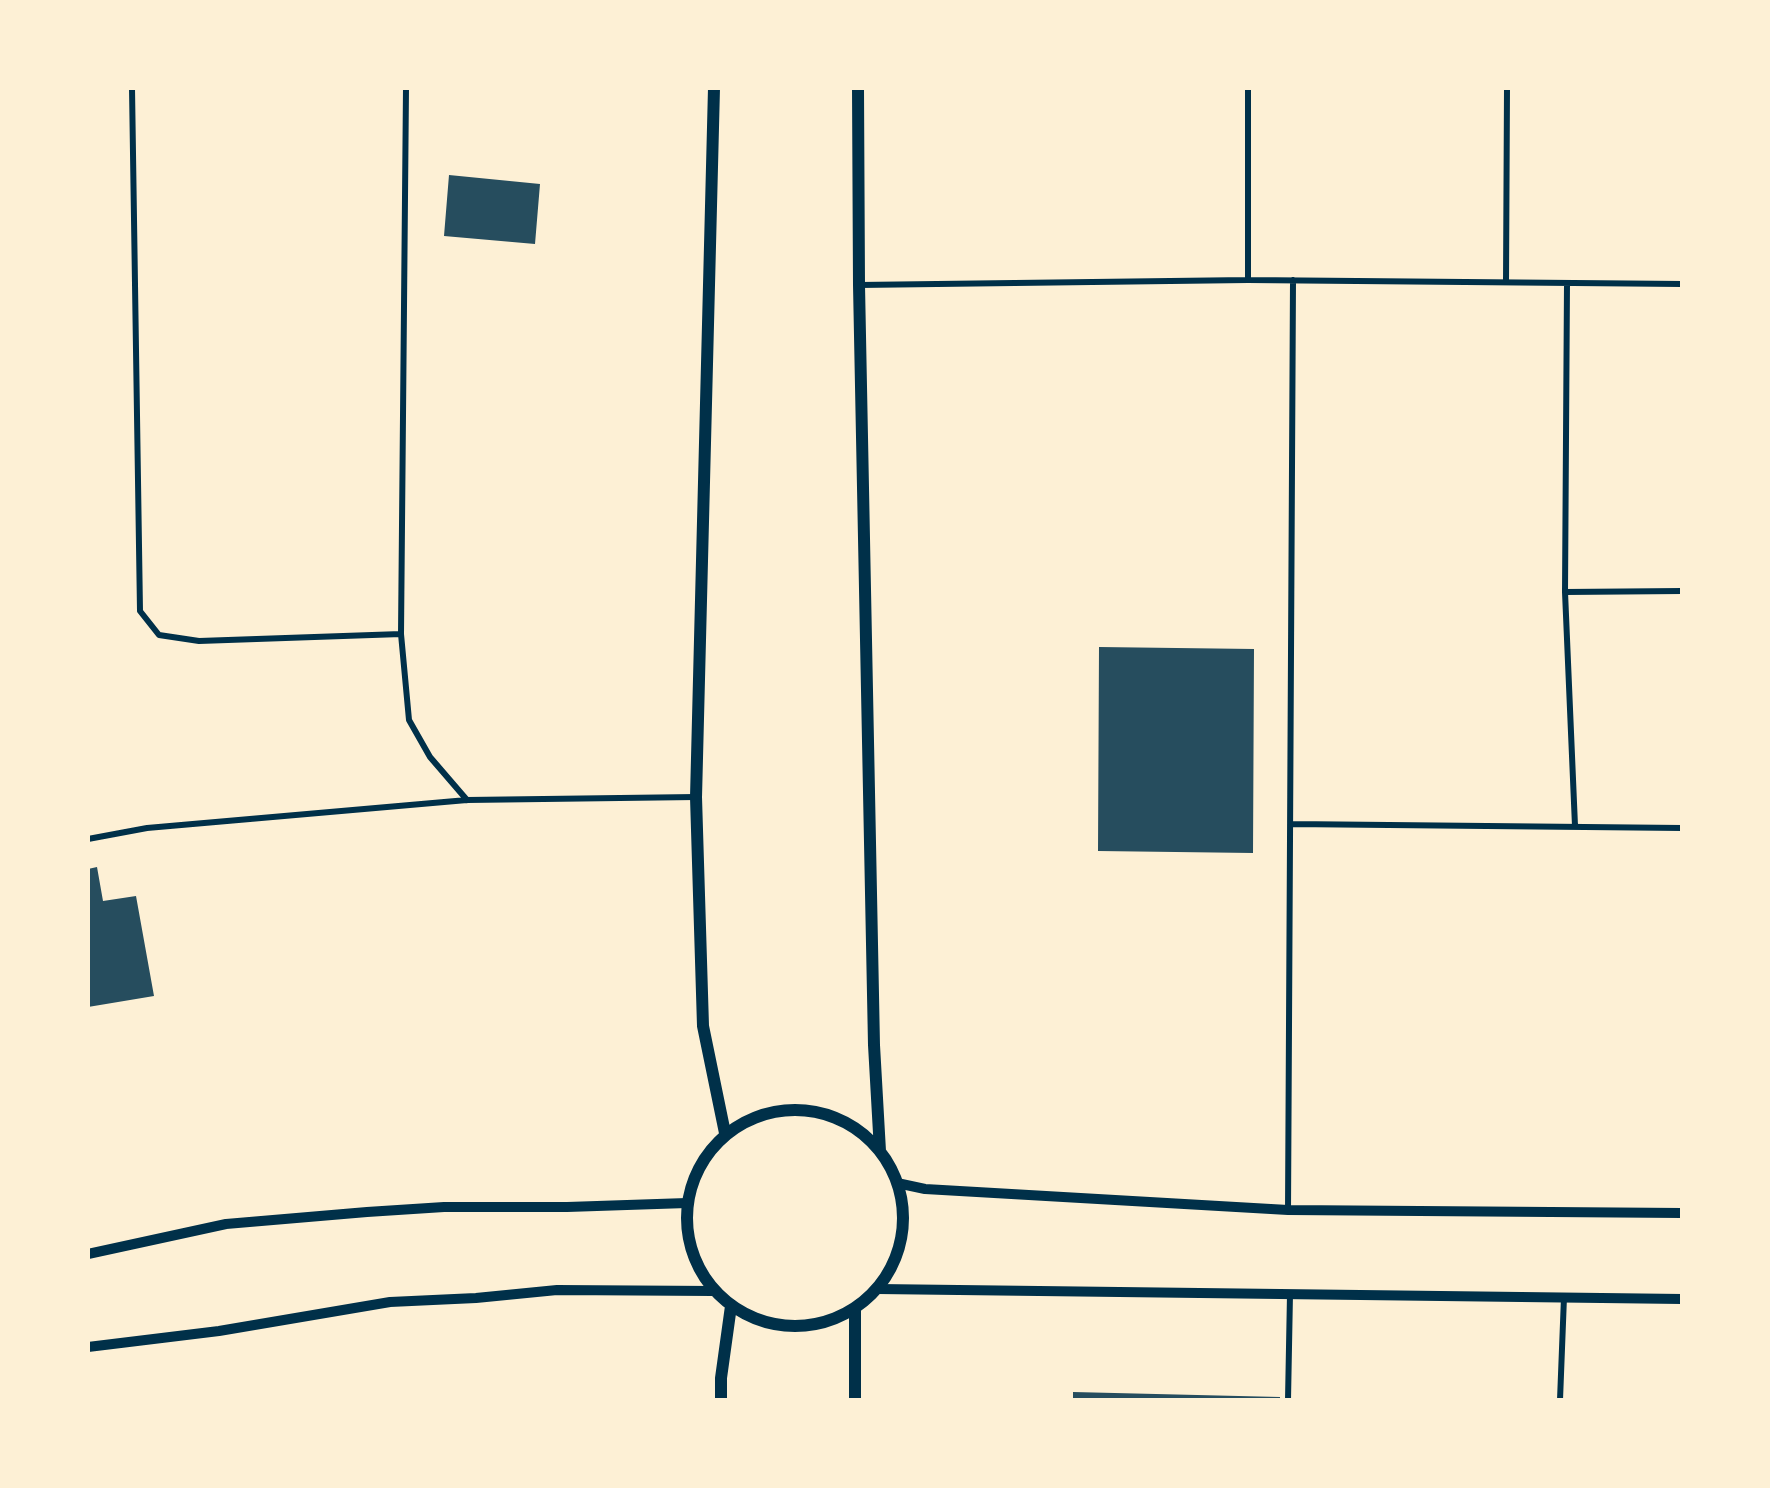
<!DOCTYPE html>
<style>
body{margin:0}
#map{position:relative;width:1770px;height:1488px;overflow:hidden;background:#fdf0d5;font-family:Figtree,sans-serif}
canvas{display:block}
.frame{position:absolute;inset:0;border:90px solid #fdf0d5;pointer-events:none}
</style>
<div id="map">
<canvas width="1770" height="1488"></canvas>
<div class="frame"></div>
</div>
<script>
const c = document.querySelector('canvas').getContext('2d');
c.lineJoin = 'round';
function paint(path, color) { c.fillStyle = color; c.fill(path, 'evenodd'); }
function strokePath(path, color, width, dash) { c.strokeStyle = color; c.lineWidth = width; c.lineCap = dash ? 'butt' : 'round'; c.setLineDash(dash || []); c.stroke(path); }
const building = new Path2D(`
 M 449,175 L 540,184 L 535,244 L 444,236 Z
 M 1099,647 L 1254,649 L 1253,853 L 1098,851 Z
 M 97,867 L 103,901 L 136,896 L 154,996 L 88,1007 L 88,869 Z
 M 1073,1392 L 1280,1397 L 1280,1400 L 1073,1400 Z`);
const minor = new Path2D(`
 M 132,88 L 140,611 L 159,635 L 199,641 L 401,634
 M 406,88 L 401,634 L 409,720 L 430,757 L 467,800
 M 1248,280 L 1248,88
 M 1506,282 L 1507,88
 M 1567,283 L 1565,592 L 1575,826
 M 859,285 L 1248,280 L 1682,284
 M 1565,592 L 1682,591
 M 1291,824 L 1682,828
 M 88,839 L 147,828 L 467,800 L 696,797
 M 1288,1210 L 1293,280
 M 1288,1400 L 1290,1294
 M 1560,1400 L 1564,1297`);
const tertiary = new Path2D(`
 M 897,1183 L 925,1189 L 1288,1210 L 1682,1213
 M 88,1254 L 226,1224 L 367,1212 L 444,1207 L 567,1207 L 687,1203
 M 878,1289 L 1682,1299
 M 88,1347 L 219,1331 L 390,1302 L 476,1298 L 557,1290 L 713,1291`);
const secondary = new Path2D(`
 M 714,88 L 696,797 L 703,1026 L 725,1133
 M 858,88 L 859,285 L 874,1045 L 880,1151
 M687 1218a108 108 0 1 1 216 0a108 108 0 1 1-216 0Z
 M 855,1309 L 855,1400
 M 721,1400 L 721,1378 L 731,1306`);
paint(building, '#264d5e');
strokePath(minor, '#003049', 6);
strokePath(tertiary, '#003049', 10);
strokePath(secondary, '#003049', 12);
</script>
